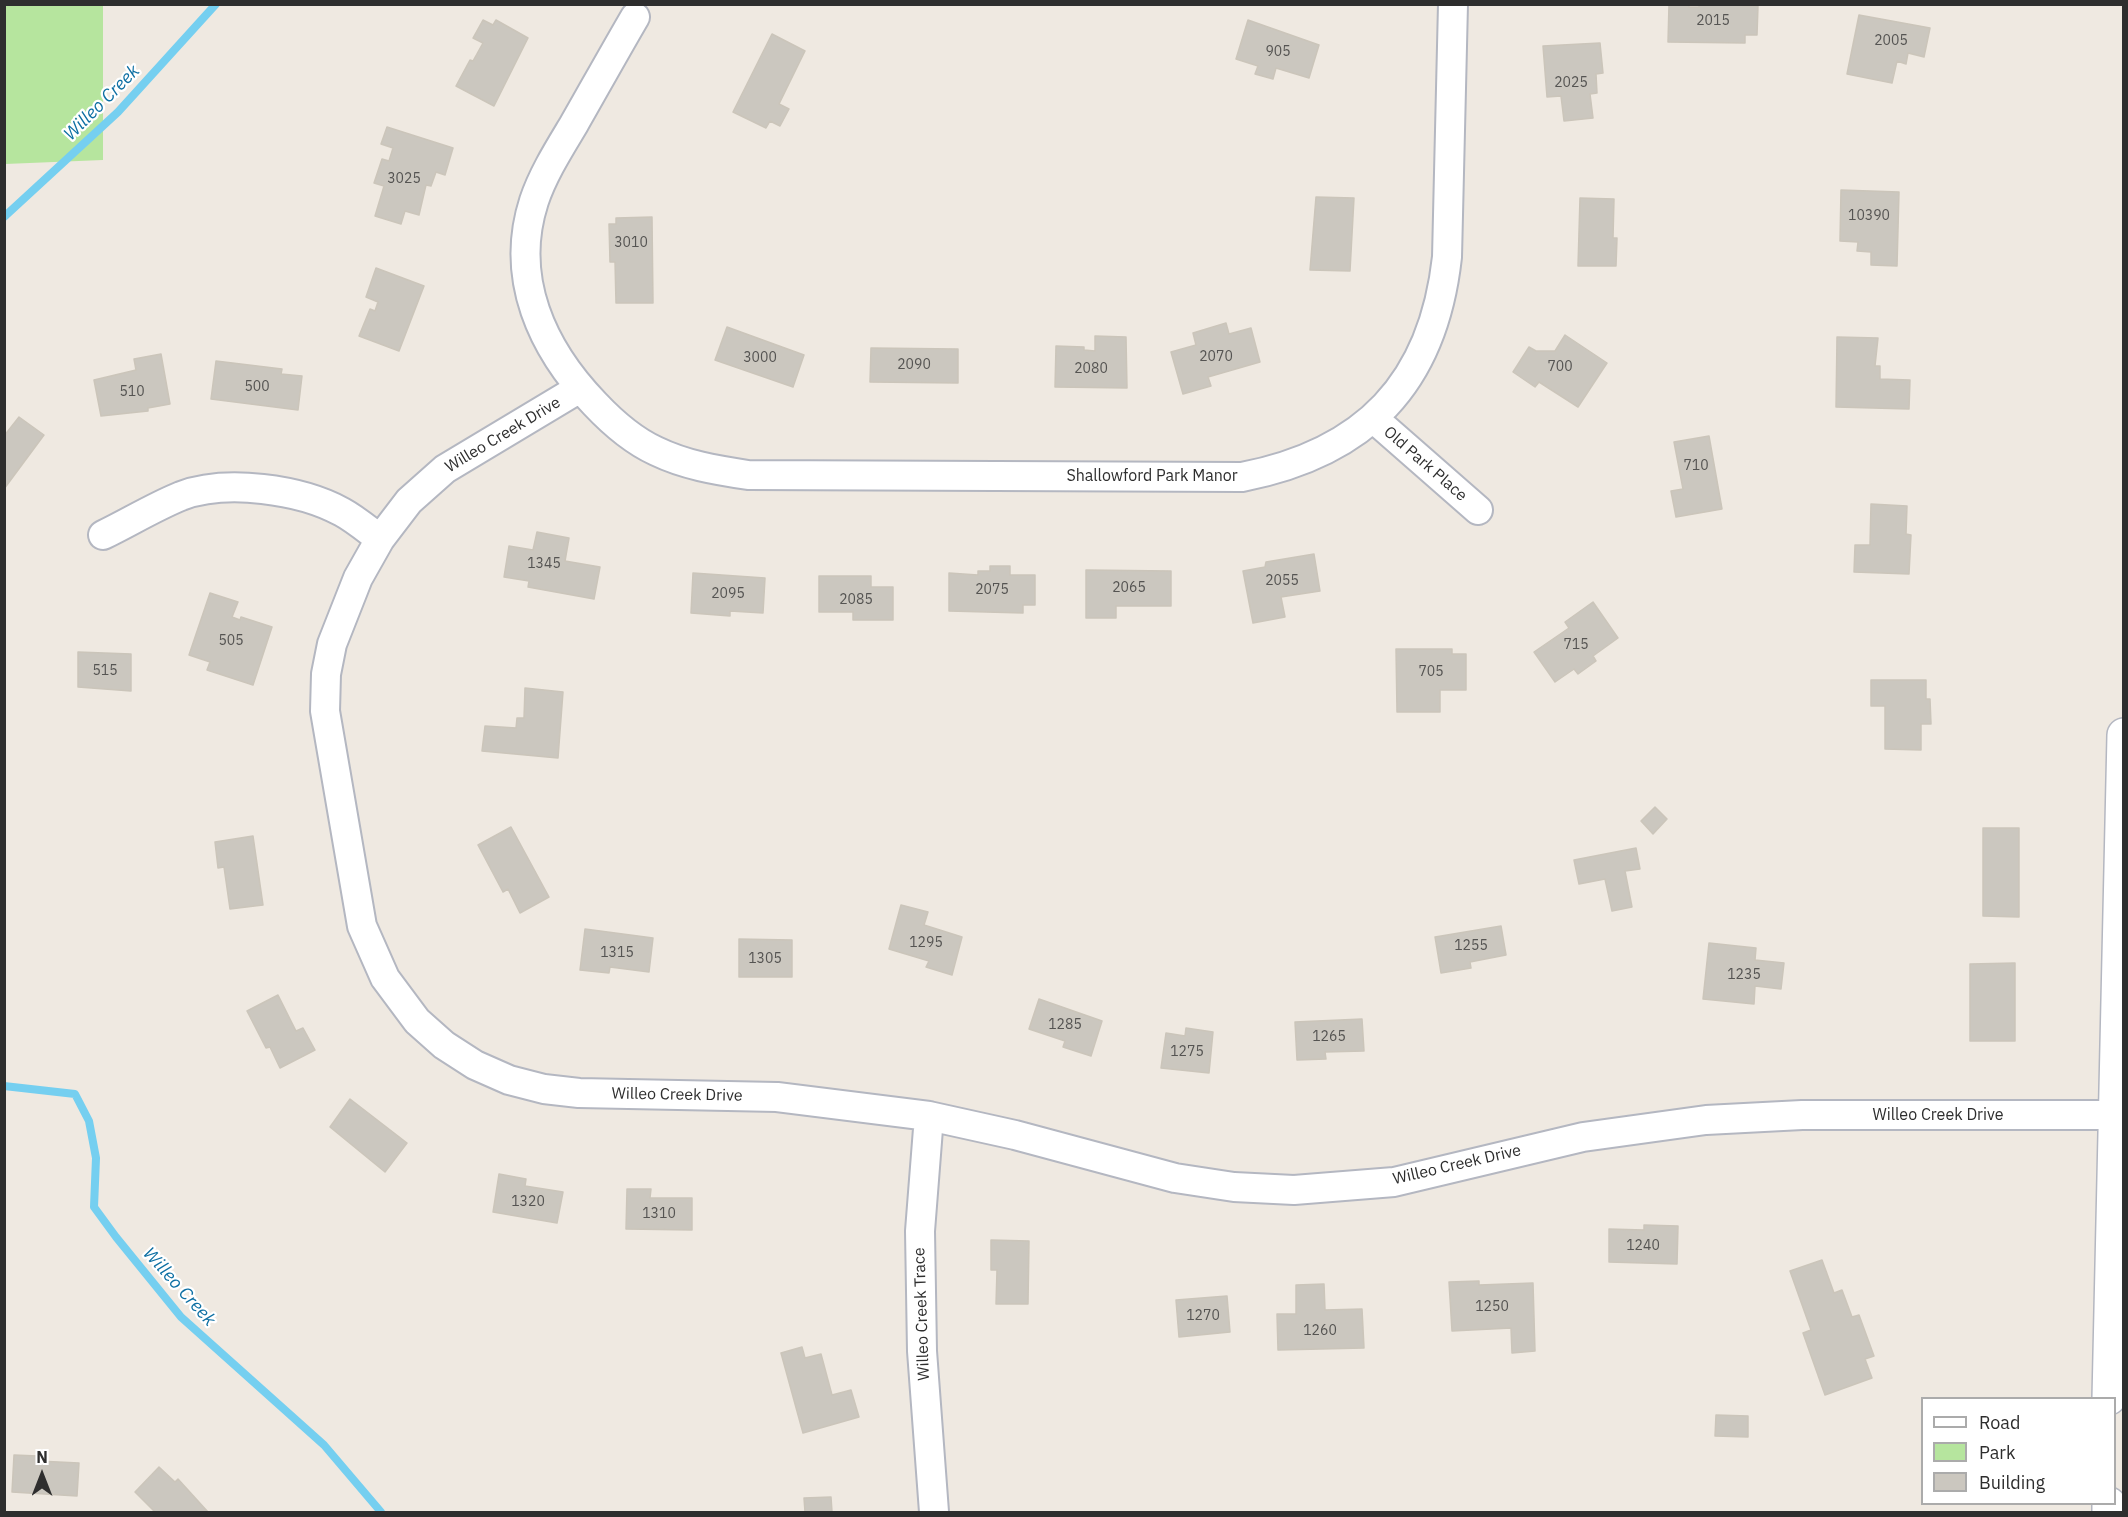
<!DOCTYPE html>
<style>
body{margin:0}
#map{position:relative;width:2128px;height:1517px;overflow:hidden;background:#efe9e1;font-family:"IBM Plex Sans",sans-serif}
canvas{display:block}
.frame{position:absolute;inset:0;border:6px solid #2e2e2e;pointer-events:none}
.legend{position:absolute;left:1921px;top:1397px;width:195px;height:108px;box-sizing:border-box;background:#fff;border:2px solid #ababab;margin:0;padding:8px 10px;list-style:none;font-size:18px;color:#2e2e2e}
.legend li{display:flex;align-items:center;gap:12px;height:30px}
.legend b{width:30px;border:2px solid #ababab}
.north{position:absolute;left:12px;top:1445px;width:60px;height:60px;-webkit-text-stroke:4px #fff;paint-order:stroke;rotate:0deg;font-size:16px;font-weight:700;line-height:24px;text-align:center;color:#2e2e2e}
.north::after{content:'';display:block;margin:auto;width:21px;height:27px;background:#2e2e2e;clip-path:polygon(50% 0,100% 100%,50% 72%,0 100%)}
</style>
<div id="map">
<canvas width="2128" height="1517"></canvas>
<div class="frame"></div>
<ul class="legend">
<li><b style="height:8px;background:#fff"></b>Road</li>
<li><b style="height:16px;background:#b6e59e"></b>Park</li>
<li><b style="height:16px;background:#cbc7bf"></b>Building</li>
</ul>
<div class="north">N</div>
</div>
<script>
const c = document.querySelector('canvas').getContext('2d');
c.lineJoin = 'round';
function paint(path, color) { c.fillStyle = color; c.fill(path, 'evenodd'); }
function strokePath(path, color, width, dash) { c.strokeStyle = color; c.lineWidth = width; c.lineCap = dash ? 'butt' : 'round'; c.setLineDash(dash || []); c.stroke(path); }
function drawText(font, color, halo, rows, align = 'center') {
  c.font = font + ' "IBM Plex Sans",sans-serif'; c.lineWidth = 4.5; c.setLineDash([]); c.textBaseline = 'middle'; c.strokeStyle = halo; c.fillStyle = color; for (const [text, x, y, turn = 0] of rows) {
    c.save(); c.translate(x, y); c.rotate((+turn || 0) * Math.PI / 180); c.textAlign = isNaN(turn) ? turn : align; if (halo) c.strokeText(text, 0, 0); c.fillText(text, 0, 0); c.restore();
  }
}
const green = new Path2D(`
 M 4,5 L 103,5 L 103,160 L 5,164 Z`);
const stream = new Path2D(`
 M 4,217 L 118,112 L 216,4
 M 4,1086 L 75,1094 L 89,1121 L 96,1158 L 94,1207 L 116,1237 L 181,1317 L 324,1445 L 381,1512`);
const building = new Path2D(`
 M 1669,4 L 1689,4 L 1689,7 L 1699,7 L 1699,4 L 1758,6 L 1757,35 L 1745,35 L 1745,43 L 1668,42 Z
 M 1859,15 L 1930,28 L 1924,57 L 1908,53 L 1906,64 L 1897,61 L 1892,83 L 1847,74 Z
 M 483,20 L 493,25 L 496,20 L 528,38 L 494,106 L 456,86 L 470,60 L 473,61 L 483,43 L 473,38 Z
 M 1248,20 L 1319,45 L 1309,78 L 1276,68 L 1273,79 L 1255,74 L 1258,66 L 1236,59 Z
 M 772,34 L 805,51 L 779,104 L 789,109 L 780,126 L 770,121 L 766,128 L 733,112 Z
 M 1600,43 L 1603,73 L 1596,74 L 1597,93 L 1590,94 L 1593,118 L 1564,121 L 1561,96 L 1547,97 L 1543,46 Z
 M 387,127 L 453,148 L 445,175 L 436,172 L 431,186 L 426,185 L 419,215 L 405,211 L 401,224 L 375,216 L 384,186 L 374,183 L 382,159 L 389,161 L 393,148 L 381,144 Z
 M 1841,190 L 1899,192 L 1897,266 L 1871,265 L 1871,252 L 1857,251 L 1858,242 L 1840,241 Z
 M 1316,197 L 1354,198 L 1350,271 L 1310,270 Z
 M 1580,198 L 1614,199 L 1613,238 L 1617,238 L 1616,266 L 1578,266 Z
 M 652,217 L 653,303 L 616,303 L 615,262 L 610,262 L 609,224 L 616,224 L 616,218 Z
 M 376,268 L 424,286 L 399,351 L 359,336 L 370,309 L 375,311 L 378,302 L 366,297 Z
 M 1226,323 L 1229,334 L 1251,328 L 1260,362 L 1208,377 L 1211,386 L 1183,394 L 1171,352 L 1196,345 L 1193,333 Z
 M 727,327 L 804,355 L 793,387 L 715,360 Z
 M 1565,335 L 1607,363 L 1578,407 L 1539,382 L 1535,387 L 1513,372 L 1529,347 L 1536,351 L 1555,351 Z
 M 1095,336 L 1126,337 L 1127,388 L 1055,387 L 1056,346 L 1084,347 L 1084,350 L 1095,351 Z
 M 1837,337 L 1878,338 L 1875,366 L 1880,366 L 1880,379 L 1910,380 L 1909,409 L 1836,407 Z
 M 871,348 L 958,349 L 958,383 L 870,382 Z
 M 161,354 L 170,404 L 148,408 L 148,411 L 101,416 L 94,380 L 136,370 L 134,359 Z
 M 216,361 L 282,369 L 281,374 L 302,376 L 298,410 L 211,399 Z
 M 19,417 L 44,435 L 4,489 L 4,436 Z
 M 1709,436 L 1722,509 L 1676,517 L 1671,491 L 1683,489 L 1674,442 Z
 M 1871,504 L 1907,506 L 1906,534 L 1911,535 L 1909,574 L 1854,572 L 1855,545 L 1870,545 Z
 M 537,532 L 569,538 L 565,561 L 600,567 L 594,599 L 528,587 L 529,581 L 504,577 L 509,546 L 533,550 Z
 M 1314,554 L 1320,591 L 1281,597 L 1285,617 L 1253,623 L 1243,571 L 1265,567 L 1266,562 Z
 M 990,566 L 1010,566 L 1010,575 L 1035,575 L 1035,605 L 1023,605 L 1023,613 L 949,611 L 949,573 L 978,575 L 978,571 L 990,571 Z
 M 1086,570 L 1171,571 L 1171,606 L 1116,606 L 1116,618 L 1086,618 Z
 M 693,573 L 765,578 L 763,613 L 730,611 L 730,616 L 691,613 Z
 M 819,576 L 871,576 L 871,587 L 893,587 L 893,620 L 853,620 L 853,612 L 819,612 Z
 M 210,593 L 238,602 L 232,617 L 240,620 L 241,617 L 272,627 L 253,685 L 207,670 L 210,662 L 189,655 Z
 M 1593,602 L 1618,638 L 1593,656 L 1596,661 L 1578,674 L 1574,669 L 1555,682 L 1534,652 L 1569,628 L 1565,622 Z
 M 1396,649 L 1452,649 L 1452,654 L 1466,654 L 1466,690 L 1440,690 L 1440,712 L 1397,712 Z
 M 78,652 L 131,654 L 131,691 L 78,687 Z
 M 1871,680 L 1926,680 L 1926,699 L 1930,699 L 1931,724 L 1921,724 L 1921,750 L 1885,749 L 1885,706 L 1871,706 Z
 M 525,688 L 563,692 L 558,758 L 482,751 L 485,726 L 516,728 L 517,718 L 524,718 Z
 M 1655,807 L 1667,819 L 1653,834 L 1641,821 Z
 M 511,827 L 549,897 L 520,913 L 508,889 L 503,892 L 478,845 Z
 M 1983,828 L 2019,828 L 2019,917 L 1983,916 Z
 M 253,836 L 263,905 L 230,909 L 224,867 L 218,868 L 215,842 Z
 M 1636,848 L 1640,869 L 1625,871 L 1632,907 L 1612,911 L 1605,879 L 1579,884 L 1574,860 Z
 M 901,905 L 928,912 L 924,925 L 962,937 L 952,975 L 926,967 L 929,961 L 889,949 Z
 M 1501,926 L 1506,955 L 1470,962 L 1471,968 L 1441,973 L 1435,937 Z
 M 585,929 L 653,938 L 649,972 L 610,967 L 609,973 L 580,970 Z
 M 739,939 L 792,940 L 792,977 L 739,977 Z
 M 1709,943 L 1756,948 L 1755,960 L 1784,963 L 1781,989 L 1755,986 L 1754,1004 L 1703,999 Z
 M 2015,963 L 2015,1041 L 1970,1041 L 1970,964 Z
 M 278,995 L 296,1031 L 303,1028 L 315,1050 L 280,1068 L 270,1047 L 266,1048 L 247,1011 Z
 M 1039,999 L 1102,1021 L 1091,1056 L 1063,1047 L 1065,1041 L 1029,1029 Z
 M 1362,1019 L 1364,1051 L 1325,1052 L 1326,1059 L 1297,1060 L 1295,1022 Z
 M 1186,1028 L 1213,1032 L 1209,1073 L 1161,1068 L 1166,1033 L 1185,1036 Z
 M 350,1099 L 407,1143 L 385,1172 L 330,1127 Z
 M 499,1174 L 526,1179 L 525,1186 L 563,1192 L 557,1223 L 493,1212 Z
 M 627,1189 L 651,1189 L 650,1198 L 692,1198 L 692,1230 L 626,1229 Z
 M 1644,1225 L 1678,1226 L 1677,1264 L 1609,1262 L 1609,1229 L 1644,1230 Z
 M 991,1240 L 1029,1241 L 1028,1304 L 996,1304 L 997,1270 L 991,1270 Z
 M 1822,1260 L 1834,1293 L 1842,1290 L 1852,1317 L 1859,1315 L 1874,1356 L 1865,1359 L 1872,1378 L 1825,1395 L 1803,1333 L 1811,1330 L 1790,1271 Z
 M 1479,1281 L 1479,1285 L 1533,1283 L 1535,1351 L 1512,1353 L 1511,1328 L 1452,1331 L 1449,1282 Z
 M 1324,1284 L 1325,1310 L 1362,1309 L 1364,1348 L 1278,1350 L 1277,1314 L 1296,1314 L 1296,1285 Z
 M 1227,1296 L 1230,1332 L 1179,1337 L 1176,1300 Z
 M 802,1347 L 805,1358 L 821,1354 L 832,1395 L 851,1390 L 859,1417 L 803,1433 L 781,1353 Z
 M 1716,1415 L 1748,1416 L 1748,1437 L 1715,1436 Z
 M 14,1455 L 38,1456 L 38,1461 L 79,1463 L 77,1496 L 12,1492 Z
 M 159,1467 L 175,1482 L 178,1479 L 208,1512 L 155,1512 L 135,1492 Z
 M 831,1497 L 832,1512 L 805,1512 L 804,1498 Z`);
const minor = new Path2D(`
 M 635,17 C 614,53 594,89 574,124 C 559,149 543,174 534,201 C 509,278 542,349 595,404 C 612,422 632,440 656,451 C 685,465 715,470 748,475 L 1242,477 C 1365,453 1433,384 1447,257 L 1453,4
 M 580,388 L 445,469 L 409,501 L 380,539 L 358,578 L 332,644 L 326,674 L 325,711 L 362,926 L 385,978 L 417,1021 L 444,1045 L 475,1065 L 509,1080 L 544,1089 L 579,1093 L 777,1097 L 929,1116 L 1015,1135 L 1175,1178 L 1234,1187 L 1294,1190 L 1394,1182 L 1583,1137 L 1706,1120 L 1802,1115 L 2116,1115
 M 1373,418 L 1478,510
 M 103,535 C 128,523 154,507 181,496 C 226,479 300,489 342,512 C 355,519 368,530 380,539
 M 929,1116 L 920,1231 L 922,1351 L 934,1512`);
const tertiary = new Path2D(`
 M 2109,1398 L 2124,735
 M 2109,1512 L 2109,1504`);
const numberNames = [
 ["2015",1713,21],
 ["2005",1891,41],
 ["905",1278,52],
 ["2025",1571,83],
 ["3025",404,179],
 ["10390",1869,216],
 ["3010",631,243],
 ["2070",1216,357],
 ["3000",760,358],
 ["2090",914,365],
 ["700",1560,367],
 ["2080",1091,369],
 ["500",257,387],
 ["510",132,392],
 ["710",1696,466],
 ["1345",544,564],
 ["2055",1282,581],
 ["2065",1129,588],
 ["2075",992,590],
 ["2095",728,594],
 ["2085",856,600],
 ["505",231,641],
 ["715",1576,645],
 ["515",105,671],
 ["705",1431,672],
 ["1295",926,943],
 ["1255",1471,946],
 ["1315",617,953],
 ["1305",765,959],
 ["1235",1744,975],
 ["1285",1065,1025],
 ["1265",1329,1037],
 ["1275",1187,1052],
 ["1320",528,1202],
 ["1310",659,1214],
 ["1240",1643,1246],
 ["1250",1492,1307],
 ["1270",1203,1316],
 ["1260",1320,1331]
];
const streetNames = [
 ["Willeo Creek Drive",503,435,-31],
 ["Old Park Place",1425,464,41],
 ["Shallowford Park Manor",1152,476],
 ["Willeo Creek Drive",677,1095,1],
 ["Willeo Creek Drive",1938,1115],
 ["Willeo Creek Drive",1457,1165,-13],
 ["Willeo Creek Trace",922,1314,-92]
];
const waterNames = [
 ["Willeo Creek",102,103,-45],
 ["Willeo Creek",179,1287,48]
];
paint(green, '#b6e59e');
strokePath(stream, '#75cff0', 8);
paint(building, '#cbc7bf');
strokePath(building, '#cbc5ba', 1.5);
strokePath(minor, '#b4b7c1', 32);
strokePath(tertiary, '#b4b7c1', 36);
strokePath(minor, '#fff', 28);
strokePath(tertiary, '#fff', 33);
drawText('14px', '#555452', null, numberNames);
drawText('16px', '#2e2e2e', '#fff', streetNames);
drawText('italic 18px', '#0d6fa3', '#fff', waterNames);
</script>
